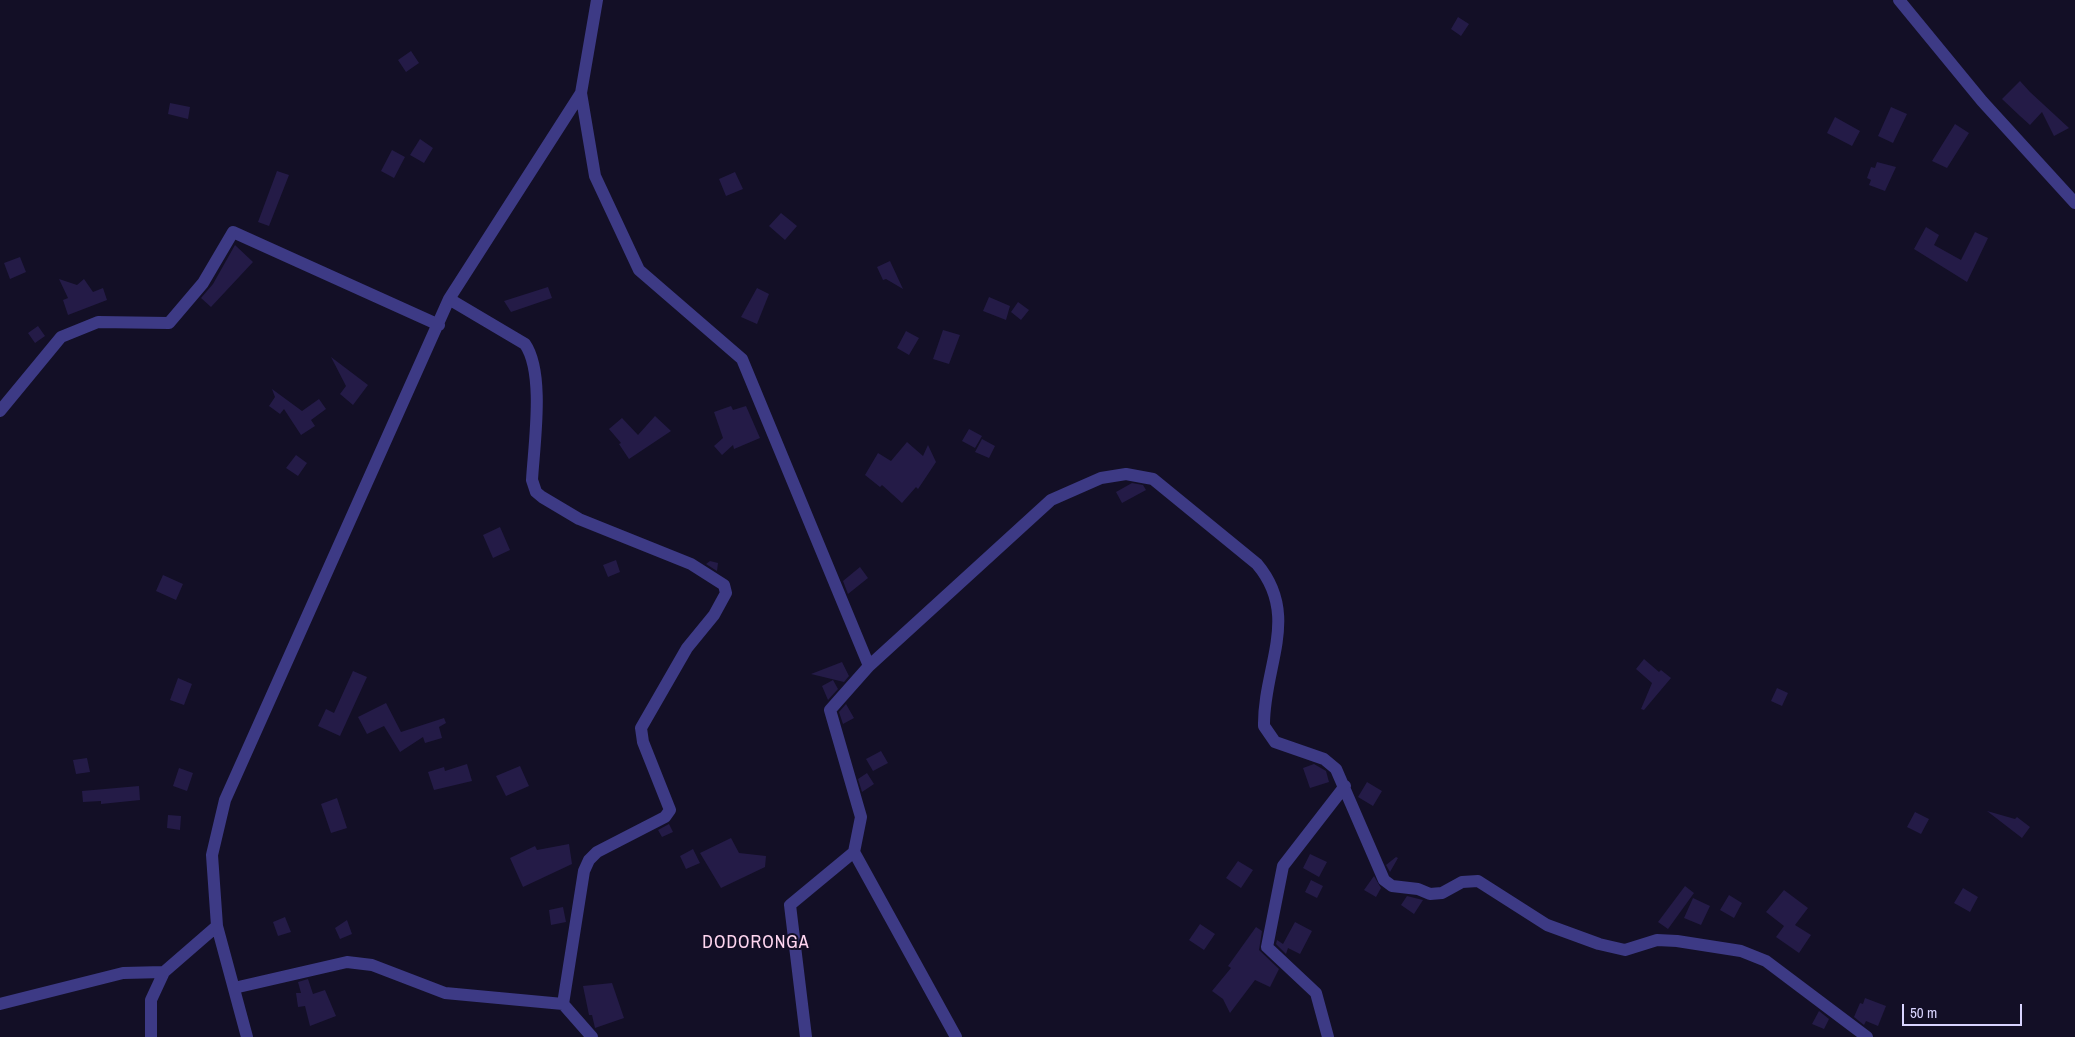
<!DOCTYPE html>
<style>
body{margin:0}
#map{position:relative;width:2075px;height:1037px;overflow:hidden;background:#130f26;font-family:"Archivo Narrow",sans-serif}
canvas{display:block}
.scale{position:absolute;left:1902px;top:1004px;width:120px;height:22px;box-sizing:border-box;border:2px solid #d9d4ff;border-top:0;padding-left:6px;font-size:15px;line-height:18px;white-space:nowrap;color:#d9d4ff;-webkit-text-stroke:4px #130f26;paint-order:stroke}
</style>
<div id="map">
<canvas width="2075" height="1037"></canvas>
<div class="scale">50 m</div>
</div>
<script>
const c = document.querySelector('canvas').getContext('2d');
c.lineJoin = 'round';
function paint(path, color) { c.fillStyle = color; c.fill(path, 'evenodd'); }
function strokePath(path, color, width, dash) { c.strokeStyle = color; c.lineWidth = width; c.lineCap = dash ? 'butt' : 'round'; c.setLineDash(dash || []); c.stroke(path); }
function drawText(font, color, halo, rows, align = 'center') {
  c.font = font + ' "Archivo Narrow",sans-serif'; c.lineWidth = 4; c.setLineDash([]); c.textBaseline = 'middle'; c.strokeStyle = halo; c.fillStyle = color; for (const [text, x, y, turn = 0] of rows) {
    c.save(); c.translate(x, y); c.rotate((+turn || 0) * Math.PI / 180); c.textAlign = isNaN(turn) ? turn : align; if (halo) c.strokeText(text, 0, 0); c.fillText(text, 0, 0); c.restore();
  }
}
const building = new Path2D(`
 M 1458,17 L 1469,24 L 1461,36 L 1451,29 Z
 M 411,51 L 419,63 L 406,72 L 398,60 Z
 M 2020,81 L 2030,92 L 2069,128 L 2054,136 L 2042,112 L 2030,125 L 2020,116 L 2002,99 Z
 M 170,103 L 190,107 L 188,119 L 168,114 Z
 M 1891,107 L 1907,114 L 1893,143 L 1878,136 Z
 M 1835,117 L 1860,131 L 1852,146 L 1827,133 Z
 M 1955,124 L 1969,133 L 1947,168 L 1932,161 Z
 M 420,139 L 433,148 L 424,163 L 410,155 Z
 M 392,150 L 405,157 L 394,178 L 381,171 Z
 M 1877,162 L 1896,167 L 1885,191 L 1869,185 L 1871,180 L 1867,178 L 1871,167 L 1875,168 Z
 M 277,171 L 289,175 L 269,226 L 258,222 Z
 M 735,172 L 743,189 L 726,196 L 719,179 Z
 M 781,213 L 797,226 L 785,240 L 769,226 Z
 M 1926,227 L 1939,235 L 1934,245 L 1961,260 L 1975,232 L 1988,238 L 1967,282 L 1914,249 Z
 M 235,245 L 253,262 L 211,307 L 201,298 L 213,284 Z
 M 20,257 L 26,272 L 10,279 L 4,263 Z
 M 890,261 L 903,289 L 886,279 L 883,280 L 877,267 Z
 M 59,279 L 77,285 L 84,279 L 93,292 L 103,288 L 107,300 L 68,315 L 63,300 L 68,298 Z
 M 548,287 L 552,298 L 511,312 L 504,301 Z
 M 757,288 L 769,294 L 757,324 L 741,317 Z
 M 989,297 L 1010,306 L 1006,320 L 983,311 Z
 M 1018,302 L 1029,310 L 1021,320 L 1011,312 Z
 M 38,326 L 45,336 L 35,343 L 28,333 Z
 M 943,330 L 960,335 L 949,364 L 933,359 Z
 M 906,331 L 919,338 L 909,355 L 897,348 Z
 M 331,357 L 368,385 L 353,405 L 340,394 L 346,386 Z
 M 272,389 L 302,411 L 319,399 L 326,409 L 311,420 L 315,426 L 301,435 L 284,409 L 280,414 L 269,406 L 275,397 Z
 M 731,406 L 733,410 L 746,406 L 760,438 L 734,449 L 733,445 L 722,455 L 714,446 L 723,438 L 714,412 Z
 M 655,416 L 671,431 L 629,459 L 619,444 L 621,443 L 609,429 L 622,418 L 638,435 Z
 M 969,429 L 982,436 L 975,448 L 962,441 Z
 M 982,439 L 995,446 L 989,458 L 975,452 Z
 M 907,442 L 923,456 L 928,445 L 936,462 L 918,489 L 916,487 L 902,503 L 882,485 L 880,487 L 865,475 L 878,453 L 891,461 Z
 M 296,455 L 307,463 L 298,476 L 286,468 Z
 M 1132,483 L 1143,485 L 1146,490 L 1122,503 L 1116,492 Z
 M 500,527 L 510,550 L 493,558 L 483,535 Z
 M 616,560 L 620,572 L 608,577 L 603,565 Z
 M 710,561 L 718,563 L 717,571 L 706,564 Z
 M 860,567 L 868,578 L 848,594 L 843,581 Z
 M 163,575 L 183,584 L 176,600 L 156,591 Z
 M 1644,659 L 1659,672 L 1661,670 L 1671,678 L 1644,710 L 1641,709 L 1652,683 L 1636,669 Z
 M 842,662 L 849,676 L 844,682 L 811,674 Z
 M 353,671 L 367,677 L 340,736 L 318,726 L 326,709 L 334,713 Z
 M 178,678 L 192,684 L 184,705 L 170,700 Z
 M 833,680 L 838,689 L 828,700 L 822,686 Z
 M 1777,688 L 1788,693 L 1782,706 L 1771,701 Z
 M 386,703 L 401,732 L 444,718 L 446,723 L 439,727 L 442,738 L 425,743 L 423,737 L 400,752 L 384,726 L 367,734 L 358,717 Z
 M 846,704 L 854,718 L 843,724 L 839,712 Z
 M 881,751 L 888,763 L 873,771 L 866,759 Z
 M 87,758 L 90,772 L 76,774 L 73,760 Z
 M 467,764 L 472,781 L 434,790 L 428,772 L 444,767 L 445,771 Z
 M 1314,764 L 1326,771 L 1329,782 L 1310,788 L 1303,768 Z
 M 520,766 L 529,786 L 506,796 L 496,776 Z
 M 179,768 L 193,773 L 187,791 L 173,786 Z
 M 867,773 L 874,784 L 862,792 L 858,779 Z
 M 1367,782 L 1382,791 L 1373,806 L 1358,797 Z
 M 139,786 L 140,800 L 101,804 L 101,801 L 83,802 L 82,791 Z
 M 337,798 L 347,828 L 331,833 L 321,804 Z
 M 1987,811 L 2015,819 L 2017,817 L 2030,827 L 2022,838 Z
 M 1915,812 L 1929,819 L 1921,834 L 1907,827 Z
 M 168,815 L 181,816 L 180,830 L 167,828 Z
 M 669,824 L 673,832 L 662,837 L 658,830 Z
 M 731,838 L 739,853 L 766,856 L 765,867 L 721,888 L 700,853 Z
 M 569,844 L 572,864 L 523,887 L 510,858 L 535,846 L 537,850 Z
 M 693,849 L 700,863 L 686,869 L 680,856 Z
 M 1310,854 L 1327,862 L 1319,877 L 1303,868 Z
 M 1396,857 L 1398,858 L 1390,872 L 1386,865 Z
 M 1238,861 L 1253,870 L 1241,888 L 1226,878 Z
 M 1374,876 L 1381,888 L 1376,897 L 1364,890 Z
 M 1311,880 L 1323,886 L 1317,898 L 1305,892 Z
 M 1685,886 L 1694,893 L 1668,929 L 1658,922 Z
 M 1963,888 L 1978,897 L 1970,912 L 1954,903 Z
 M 1784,890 L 1808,908 L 1795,925 L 1811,935 L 1799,953 L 1776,937 L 1784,926 L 1766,912 Z
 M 1729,895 L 1742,903 L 1734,918 L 1720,910 Z
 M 1407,896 L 1423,900 L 1414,914 L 1401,905 Z
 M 1693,898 L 1710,906 L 1701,925 L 1684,918 Z
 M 563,907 L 566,922 L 551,925 L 549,910 Z
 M 285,917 L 291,932 L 278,936 L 273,922 Z
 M 347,920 L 352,934 L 340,939 L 335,928 Z
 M 1295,922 L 1312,931 L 1300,954 L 1288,948 L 1286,954 L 1276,944 L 1277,940 L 1283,944 Z
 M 1200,924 L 1215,934 L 1204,950 L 1189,940 Z
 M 1256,927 L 1262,931 L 1259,950 L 1279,969 L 1270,987 L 1255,980 L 1230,1013 L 1223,999 L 1212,991 L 1231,968 L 1228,966 Z
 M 308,979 L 313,994 L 325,990 L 336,1016 L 310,1026 L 305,1006 L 298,1007 L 296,993 L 301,993 L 298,982 Z
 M 612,983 L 624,1018 L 595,1028 L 592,1015 L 589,1015 L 583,986 Z
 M 1865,998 L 1886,1006 L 1878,1026 L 1866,1021 L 1864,1025 L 1854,1017 L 1860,1003 L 1863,1004 Z
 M 1819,1011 L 1829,1019 L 1824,1029 L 1812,1024 Z`);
const street = new Path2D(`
 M 1899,0 L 1982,101 L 2075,203
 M 581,93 L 595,176 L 639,270 L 742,359 L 869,666 L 830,710 L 861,817 L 854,852 L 790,905 L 806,1037
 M 449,299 L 525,344 C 545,373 534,444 532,480 L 536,492 L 542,497 L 579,519 L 691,564 L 724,585 L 726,593 L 714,615 L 687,648 L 641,728 L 643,742 L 670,810 L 665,817 L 597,852 L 589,860 L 584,871 L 563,1004
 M 0,411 L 61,337 L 98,322 L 169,323 L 203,283 L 233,232 L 439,325
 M 869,666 L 1051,500 L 1101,478 L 1126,474 L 1153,479 L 1257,564 C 1301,616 1263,667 1264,726 L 1275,742 L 1324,759 L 1336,769 L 1384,880 L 1392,886 L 1418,889 L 1430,894 L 1442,893 L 1462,882 L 1478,881 L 1547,925 L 1599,944 L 1625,950 L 1657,940 L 1677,941 L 1741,951 L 1766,961 L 1867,1037
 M 854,852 L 956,1037
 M 234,988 L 347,962 L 372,965 L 445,993 L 563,1004 L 592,1037
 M 0,1004 L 123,973 L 164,972
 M 151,1037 L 151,1000 L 164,972 L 217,926
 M 247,1037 L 217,926 L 212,855 L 225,800 L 449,299 L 581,93 L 597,0
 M 1328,1037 L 1316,993 L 1267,947 L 1283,866 L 1345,786`);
const quarterNames = [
 ["DODORONGA",756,943]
];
paint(building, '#241b47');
strokePath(street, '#3d3a85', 12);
c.letterSpacing = '1px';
drawText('18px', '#ffd6f0', '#130f26', quarterNames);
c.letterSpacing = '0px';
</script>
